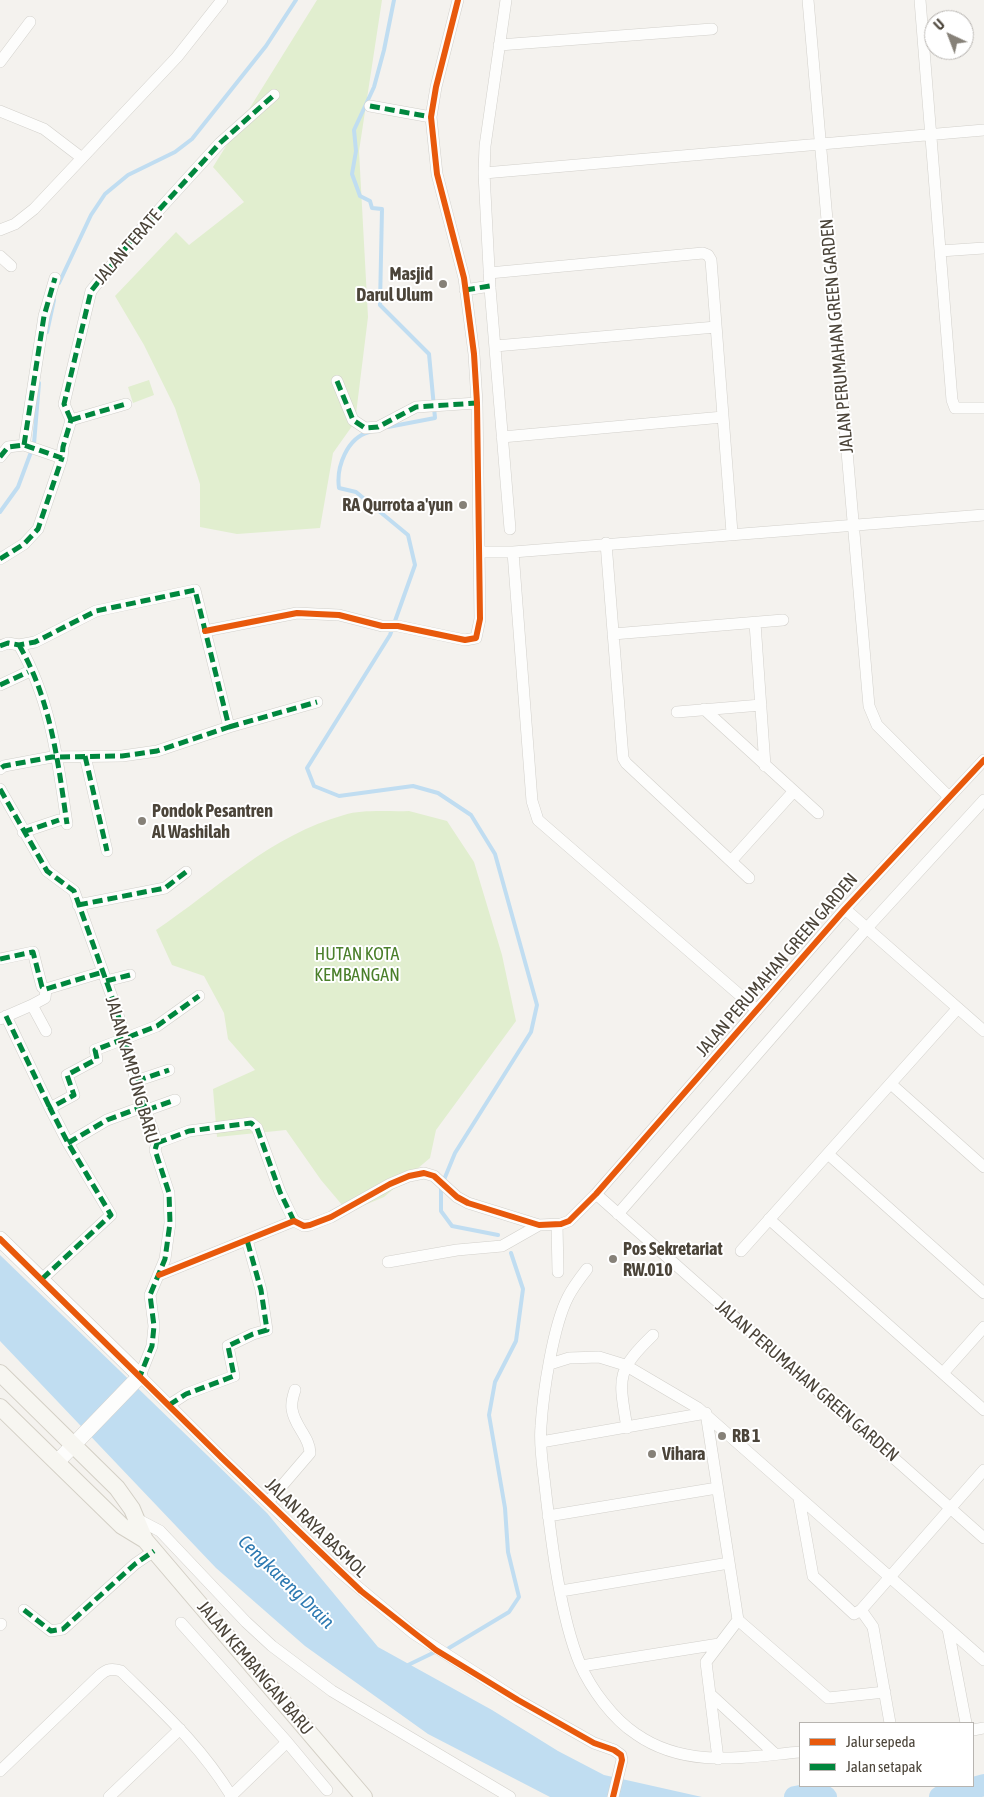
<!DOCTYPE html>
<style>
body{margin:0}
#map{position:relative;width:984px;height:1797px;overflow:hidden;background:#f4f2ee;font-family:"Asap Condensed",sans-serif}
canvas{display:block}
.legend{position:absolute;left:799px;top:1722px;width:175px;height:65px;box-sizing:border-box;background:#fff;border:1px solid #b7b4b0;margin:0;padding:6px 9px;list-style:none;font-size:15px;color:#4b4439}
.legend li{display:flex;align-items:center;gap:10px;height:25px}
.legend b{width:25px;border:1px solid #b7b4b0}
.north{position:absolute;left:924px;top:10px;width:50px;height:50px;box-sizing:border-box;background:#fff;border:1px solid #b7b4b0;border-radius:50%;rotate:317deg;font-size:14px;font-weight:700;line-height:20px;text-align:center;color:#4b4439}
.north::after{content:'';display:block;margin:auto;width:18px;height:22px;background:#868178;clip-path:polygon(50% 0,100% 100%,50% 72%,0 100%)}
</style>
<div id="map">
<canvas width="984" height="1797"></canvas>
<ul class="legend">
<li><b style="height:6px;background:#e8590c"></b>Jalur sepeda</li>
<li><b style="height:6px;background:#00873e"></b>Jalan setapak</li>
</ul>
<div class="north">U</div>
</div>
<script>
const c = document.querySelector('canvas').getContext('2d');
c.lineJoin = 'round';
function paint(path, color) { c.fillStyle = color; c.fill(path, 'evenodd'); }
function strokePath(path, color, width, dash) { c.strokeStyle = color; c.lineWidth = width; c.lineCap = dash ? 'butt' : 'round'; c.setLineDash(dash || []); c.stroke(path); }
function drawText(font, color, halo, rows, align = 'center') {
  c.font = font + ' "Asap Condensed",sans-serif'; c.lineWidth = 4; c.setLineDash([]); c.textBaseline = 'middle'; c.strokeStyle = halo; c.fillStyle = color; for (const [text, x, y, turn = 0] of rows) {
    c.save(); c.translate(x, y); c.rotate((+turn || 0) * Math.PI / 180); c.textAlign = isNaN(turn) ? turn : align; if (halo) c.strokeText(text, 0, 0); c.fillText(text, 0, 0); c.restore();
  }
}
const green = new Path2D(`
 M 317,0 L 382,0 L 359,151 L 368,317 L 355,422 L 333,453 L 320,528 L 237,534 L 200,527 L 200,484 L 175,408 L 144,345 L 115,296 L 176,232 L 189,245 L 244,202 L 213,167 Z
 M 149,380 L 154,395 L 133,403 L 128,387 Z
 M 409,811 L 447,821 L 474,862 L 502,955 L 516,1021 L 436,1130 L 430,1158 L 384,1197 L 348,1212 L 321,1180 L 286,1130 L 217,1137 L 213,1089 L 255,1070 L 228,1039 L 224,1013 L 204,976 L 172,965 L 156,930 C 217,889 271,835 344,815 C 364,809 389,812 409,811 Z`);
const water = new Path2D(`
 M 0,1255 L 267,1513 L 378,1647 L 492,1710 L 558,1751 L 604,1775 L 702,1797 L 550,1797 L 428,1734 L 305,1646 L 216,1568 L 0,1341 Z`);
const stream = new Path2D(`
 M 59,283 L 91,215 L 105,194 L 128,175 L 175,152 L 192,139 L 266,46 L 296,0
 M 47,332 L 54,300
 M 388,427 L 435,418 L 429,354 L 380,305 L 382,209 L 372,208 L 370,201 L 360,196 L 352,174 L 356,151 L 354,130 L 374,87 L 384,50 L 394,0
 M 369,432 C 347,438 336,467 339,488 L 356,492 L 408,535 L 415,565 L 390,635 L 307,768 L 314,786 L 339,796 L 413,786 L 438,793 L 471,815 L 495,854 L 537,1005 L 531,1032 L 455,1153 L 441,1187 L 441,1211 L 452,1226 L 498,1235
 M 0,512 L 18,487 L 34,444 L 39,383
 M 446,1653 L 449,1648 L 509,1612 L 519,1597 L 508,1552 L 505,1508 L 489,1415 L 495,1382 L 516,1341 L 523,1289 L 511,1253
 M 406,1666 L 437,1651`);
const river = new Path2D(`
 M 795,1797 L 817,1793 L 826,1797
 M 940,1797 L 984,1785`);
const minor = new Path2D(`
 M 506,0 L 485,146 L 484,173 L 490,288 L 510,529
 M 808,0 L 869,706 L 877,725 L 948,796
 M 920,0 L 952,400 L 955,408 L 984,408
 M 499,45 L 712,29
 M 0,62 L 30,22
 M 370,106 L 431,117
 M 0,111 L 44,129 L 82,158
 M 484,173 L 984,130
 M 0,230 L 15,224 L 34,209 L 177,57 L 222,0
 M 940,251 L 984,248
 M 0,256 L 11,266
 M 489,273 L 703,253 L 708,255 L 711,260 L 732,533
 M 465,290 L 490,286
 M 495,346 L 716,327
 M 337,381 L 353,420 L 365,428 L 378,427 L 416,407 L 477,403
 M 71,420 L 64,404 L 91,291 L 137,234 L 220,143 L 274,95
 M 71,420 L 126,404
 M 502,437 L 723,417
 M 24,445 L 44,316 L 55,278
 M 0,457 L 8,447 L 24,445 L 62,458 L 63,447 L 71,420
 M 606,543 L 623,758 L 626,763 L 749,878
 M 479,552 L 513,552 L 984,515
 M 513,552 L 532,801 L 538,820 L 757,1010
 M 0,559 L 24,544 L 38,529 L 62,458
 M 755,623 L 765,766
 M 205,631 L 297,613 L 317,614 L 339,615 L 382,626 L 398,626 L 465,640 L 476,638 L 480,619 L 477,403 L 474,354 L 464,278 L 437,174 L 431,117 L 436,87 L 458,0
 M 613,634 L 783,620
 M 19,645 C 51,700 58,762 67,824
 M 0,646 L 8,643 L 19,645 L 35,642 L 96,611 L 195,590 L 229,727 L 157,751 L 122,756 L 52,757 L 4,766 L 0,769
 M 0,685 L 28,672
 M 704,709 L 818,813
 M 677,712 L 761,705
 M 229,727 L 317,702
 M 85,756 L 107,851
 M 0,789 L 47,871 L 74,891 L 117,1011 L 137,1084 L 157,1143 L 155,1150 L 169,1193 L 170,1223 L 165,1259 L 150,1295 L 154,1326 L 152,1346 L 140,1376 L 222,1458 L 340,1572 L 413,1633 L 518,1700 L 594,1743 L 614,1750 L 621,1755 L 622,1760 L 613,1797
 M 23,832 L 59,820
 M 731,861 L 794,791
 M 78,905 L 165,888 L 186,872
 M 845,909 L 984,1031
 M 0,959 L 33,952 L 42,987 L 46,989 L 103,972
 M 106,981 L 130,975
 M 32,1005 L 45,998 L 46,989
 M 6,1016 L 50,1108
 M 0,1019 L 32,1005 L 46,1031
 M 136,1081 L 169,1070
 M 891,1084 L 984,1167
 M 147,1110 L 175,1100
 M 68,1143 L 107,1120 L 145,1106
 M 157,1143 L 189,1131 L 251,1123 L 257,1128 L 280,1192 L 294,1221
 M 828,1154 L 984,1293
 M 596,1194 L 984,1538
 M 618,1214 L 867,928 L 984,800
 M 769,1219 L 984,1410
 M 557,1225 L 558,1272
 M 741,1251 L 958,1008
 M 388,1262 L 457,1250 L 502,1246 L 539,1225
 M 587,1269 C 580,1278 573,1287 568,1297 C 553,1326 543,1393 541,1426 C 539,1446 543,1467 545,1486 C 551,1539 560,1616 580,1664 C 591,1689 613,1719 636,1734 C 686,1769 744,1757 800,1752
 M 159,1275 L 294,1221 L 304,1226 L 310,1225 L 331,1217 L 390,1184 L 409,1176 L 424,1173 L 434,1176 L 457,1197 L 468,1203 L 539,1225 L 561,1224 L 569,1221 L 596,1194 L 845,909 L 984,760
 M 42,1279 L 111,1215 L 68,1143 L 50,1108 L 74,1095 L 67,1075 L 97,1059 L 95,1050 L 157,1026 L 199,996
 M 550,1364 L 569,1358 L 599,1357 L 625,1365 L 698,1408 L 984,1660
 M 943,1373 L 984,1327
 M 169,1405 L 186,1394 L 234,1376 L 228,1346 L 253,1334 L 267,1330 L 261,1290 L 247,1240
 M 706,1413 L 738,1620 L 828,1698 L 885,1692
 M 627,1428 C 619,1378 615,1372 653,1335
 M 541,1442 L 706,1413
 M 799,1498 L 813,1576 L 854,1614 L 861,1610 L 984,1470
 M 268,1502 L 310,1453 C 310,1437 294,1426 292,1409 C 291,1403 293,1396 295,1390
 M 548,1516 L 717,1488
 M 137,1519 L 160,1531 L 246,1622 L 272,1646 L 332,1691 L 510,1797
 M 561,1591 L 729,1563
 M 24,1610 L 51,1631 L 63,1629 L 135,1564 L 154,1551
 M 861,1610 L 873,1627 L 890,1723
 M 181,1623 L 287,1742 L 230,1797
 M 0,1625 L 1,1624
 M 948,1629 L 966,1723
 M 581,1666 L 719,1644
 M 710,1694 L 775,1754
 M 973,1730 L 984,1728
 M 287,1742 L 327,1790
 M 718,1759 L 706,1662 L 738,1620
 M 0,1771 L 100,1675 C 107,1669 112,1668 121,1671 C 164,1713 200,1745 232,1797
 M 109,1797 L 180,1729`);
const tertiary = new Path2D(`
 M 0,1239 L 140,1376 L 58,1461`);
const secondary = new Path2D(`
 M 0,1373 L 117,1488 L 132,1509 L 145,1540 L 364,1797
 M 0,1407 L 122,1526 L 145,1540`);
const quiet = new Path2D(`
 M 370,106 L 431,117
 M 465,290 L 490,286
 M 337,381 L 353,420 L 365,428 L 378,427 L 416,407 L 477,403
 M 71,420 L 64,404 L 91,291 L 137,234 L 220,143 L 274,95
 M 71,420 L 126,404
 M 24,445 L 44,316 L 55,278
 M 0,457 L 8,447 L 24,445 L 62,458 L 63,447 L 71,420
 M 0,559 L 24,544 L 38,529 L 62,458
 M 19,645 C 51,700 58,762 67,824
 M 0,646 L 8,643 L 19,645 L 35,642 L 96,611 L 195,590 L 229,727 L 157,751 L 122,756 L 52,757 L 4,766 L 0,769
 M 0,685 L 28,672
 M 229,727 L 317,702
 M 85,756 L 107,851
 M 0,789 L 47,871 L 74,891 L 117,1011 L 137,1084 L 157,1143 L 155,1150 L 169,1193 L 170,1223 L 165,1259 L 150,1295 L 154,1326 L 152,1346 L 140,1376
 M 23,832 L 59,820
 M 78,905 L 165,888 L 186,872
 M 0,959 L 33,952 L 42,987 L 46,989 L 103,972
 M 106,981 L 130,975
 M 6,1016 L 50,1108
 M 136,1081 L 169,1070
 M 147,1110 L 175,1100
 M 68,1143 L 107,1120 L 145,1106
 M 157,1143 L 189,1131 L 251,1123 L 257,1128 L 280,1192 L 294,1221
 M 42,1279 L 111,1215 L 68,1143 L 50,1108 L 74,1095 L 67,1075 L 97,1059 L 95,1050 L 157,1026 L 199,996
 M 169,1405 L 186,1394 L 234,1376 L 228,1346 L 253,1334 L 267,1330 L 261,1290 L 247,1240
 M 24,1610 L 51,1631 L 63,1629 L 135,1564 L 154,1551`);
const cycleway = new Path2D(`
 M 205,631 L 297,613 L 317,614 L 339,615 L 382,626 L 398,626 L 465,640 L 476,638 L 480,619 L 477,403 L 474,354 L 464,278 L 437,174 L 431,117 L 436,87 L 458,0
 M 0,1239 L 222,1458 L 361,1591 L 436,1650 L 518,1700 L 594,1743 L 614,1750 L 621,1755 L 622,1760 L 613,1797
 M 159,1275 L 294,1221 L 304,1226 L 310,1225 L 331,1217 L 390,1184 L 409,1176 L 424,1173 L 434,1176 L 457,1197 L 468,1203 L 539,1225 L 561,1224 L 569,1221 L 596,1194 L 845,909 L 984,760`);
const markers = [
 [443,284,5,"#868178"],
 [463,505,5,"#868178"],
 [142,821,5,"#868178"],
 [613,1259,5,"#868178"],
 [722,1436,5,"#868178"],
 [652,1454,5,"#868178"]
];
const streetNames = [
 ["JALAN TERATE",128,247,-49],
 ["JALAN PERUMAHAN GREEN GARDEN",837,336,-95],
 ["JALAN PERUMAHAN GREEN GARDEN",777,965,-49],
 ["JALAN KAMPUNG BARU",132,1070,74],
 ["JALAN PERUMAHAN GREEN GARDEN",807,1381,41],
 ["JALAN RAYA BASMOL",316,1528,44],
 ["JALAN KEMBANGAN BARU",255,1668,50]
];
const poiNames = [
 ["Masjid",433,274,"right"],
 ["Darul Ulum",433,295,"right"],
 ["RA Qurrota a'yun",453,505,"right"],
 ["Pondok Pesantren",152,811],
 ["Al Washilah",152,832],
 ["Pos Sekretariat",623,1249],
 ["RW.010",623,1270],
 ["RB 1",732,1436],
 ["Vihara",662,1454]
];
const parkNames = [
 ["HUTAN KOTA",357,954],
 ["KEMBANGAN",357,975]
];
const waterNames = [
 ["Cengkareng Drain",286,1582,44]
];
paint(green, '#e1eecf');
paint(water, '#c0ddf1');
strokePath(stream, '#c0ddf1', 4);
strokePath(river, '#c0ddf1', 22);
strokePath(minor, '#d2d0cb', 12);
strokePath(tertiary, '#d2d0cb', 16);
strokePath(secondary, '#d3cfc5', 18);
strokePath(minor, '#fdfdfc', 11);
strokePath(tertiary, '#fdfdfc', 15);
strokePath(secondary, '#f7f6f1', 16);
strokePath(quiet, '#00873e', 5, [10, 5]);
strokePath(cycleway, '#e8590c', 6);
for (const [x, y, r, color] of markers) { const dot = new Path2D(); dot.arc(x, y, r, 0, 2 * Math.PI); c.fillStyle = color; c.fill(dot); strokePath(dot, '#fff', 2); }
drawText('18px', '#4b4439', '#fff', streetNames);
drawText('bold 18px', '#4b4439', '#fff', poiNames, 'left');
drawText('18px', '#4a7f2a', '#fff', parkNames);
drawText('italic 19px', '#2e7ab2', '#fff', waterNames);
</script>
